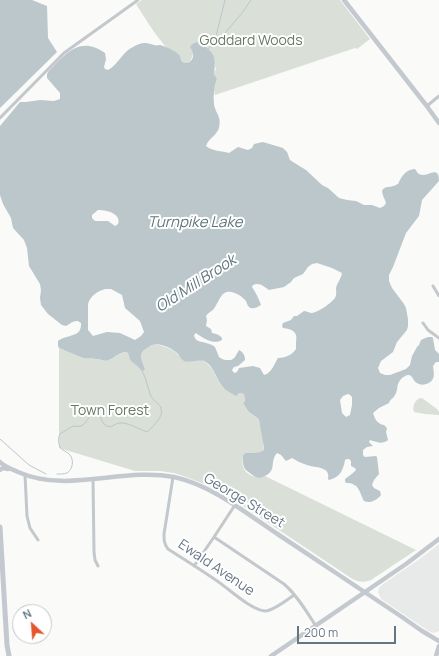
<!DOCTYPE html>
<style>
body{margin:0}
#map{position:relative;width:439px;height:656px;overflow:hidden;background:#fafaf8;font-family:Manrope,sans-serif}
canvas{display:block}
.north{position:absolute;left:12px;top:604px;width:40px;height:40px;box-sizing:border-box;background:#fff;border:1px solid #c1c8cd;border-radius:50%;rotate:334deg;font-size:11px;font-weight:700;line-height:16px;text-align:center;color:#657683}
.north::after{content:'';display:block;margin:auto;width:14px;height:18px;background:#e4572e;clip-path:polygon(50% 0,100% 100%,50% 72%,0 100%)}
.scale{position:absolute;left:297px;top:626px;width:99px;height:18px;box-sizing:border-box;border:2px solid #657683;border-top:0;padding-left:5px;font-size:12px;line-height:14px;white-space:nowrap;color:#657683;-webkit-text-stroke:3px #fff;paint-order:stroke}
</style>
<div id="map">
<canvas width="439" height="656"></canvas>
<div class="north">N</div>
<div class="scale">200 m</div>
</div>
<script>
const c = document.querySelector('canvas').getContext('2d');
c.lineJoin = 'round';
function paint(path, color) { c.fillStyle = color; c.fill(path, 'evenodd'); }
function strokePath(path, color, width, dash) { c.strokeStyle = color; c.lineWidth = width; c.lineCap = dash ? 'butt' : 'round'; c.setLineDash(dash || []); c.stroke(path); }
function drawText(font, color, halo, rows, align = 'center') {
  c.font = font + ' Manrope,sans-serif'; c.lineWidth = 4; c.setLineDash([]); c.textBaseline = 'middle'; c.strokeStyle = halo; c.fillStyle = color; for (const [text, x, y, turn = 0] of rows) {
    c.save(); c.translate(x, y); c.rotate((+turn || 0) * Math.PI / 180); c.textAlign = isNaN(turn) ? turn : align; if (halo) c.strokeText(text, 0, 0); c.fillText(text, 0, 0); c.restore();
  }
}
const built = new Path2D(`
 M 439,544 L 439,631 L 434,633 L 430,632 L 381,599 L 378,592 L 379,588 L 383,584 L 421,558 Z`);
const green = new Path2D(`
 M 142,0 L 340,0 L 370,39 L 357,49 L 355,48 L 215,95 L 214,90 L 217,79 L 214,74 L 216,69 L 214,63 L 214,59 L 208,49 L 200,43 L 191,49 L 193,51 C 193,56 190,67 183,62 C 180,60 180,56 178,54 C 175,50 168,50 165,46 C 154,33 145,18 136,4 Z
 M 154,344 C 165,346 174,349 181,358 L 194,361 L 201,360 L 206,362 L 212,369 L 220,384 L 224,388 L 239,393 L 244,394 L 245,401 L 243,403 C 245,407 247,411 251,414 C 253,415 257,416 258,419 C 260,420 264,448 264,450 C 261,452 256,454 252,454 C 248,454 247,452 243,454 C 243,457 242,463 243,467 C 247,476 257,479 265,476 L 416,550 L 371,580 C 364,583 357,582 351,578 L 240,504 L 216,489 L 202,483 L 186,477 L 174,473 L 160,471 L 135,471 L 59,448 L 59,348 L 83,358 C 87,359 91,358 96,359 C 104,360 103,362 112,359 C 117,356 120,352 126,352 L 128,353 L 130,360 L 142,363 C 138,353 146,347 154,344 Z
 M 420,398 L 422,398 L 437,409 L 439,412 L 439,415 L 425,414 L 414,412 C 412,406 415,400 420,398 Z`);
const water = new Path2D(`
 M 0,0 L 32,0 L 47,6 L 48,38 L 57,52 L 0,108 Z
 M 197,42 C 203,43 210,50 213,55 C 215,58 215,71 214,74 L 217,79 C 214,87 213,95 214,104 C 215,113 222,116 219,128 C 217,135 208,139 206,146 C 212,151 222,151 229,153 L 238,147 L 248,150 L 252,148 L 254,144 L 263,142 L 283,148 L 287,152 L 290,160 L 293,162 L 306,170 L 322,185 L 328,188 L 339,198 L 347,200 L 356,201 L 364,205 L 372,205 L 380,208 L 384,206 L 386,203 C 385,199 382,195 382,191 C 384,185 392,188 396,185 C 400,183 398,183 400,180 C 403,174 408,169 415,169 C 416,170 417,173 419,174 C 426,179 439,163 439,181 L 422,200 L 419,216 L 406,233 L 393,267 L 389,275 L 389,281 L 392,288 L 404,304 L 406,308 L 408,319 L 408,326 L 407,330 L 397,342 L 393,352 L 381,361 L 378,368 L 380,373 L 385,375 L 390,375 L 406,369 L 410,365 L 412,356 L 417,347 L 419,345 L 421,340 L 423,339 L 428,337 L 432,337 L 433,338 L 435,350 L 439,354 L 439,362 L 436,362 L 433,366 C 434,374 436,381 426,384 C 423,385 420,385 417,383 C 413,381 412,374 408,375 C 406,375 404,377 402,378 C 395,385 399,389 395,395 C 393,399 390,399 389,403 L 379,408 L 373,413 C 375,419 377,424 384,425 L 387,428 L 386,432 L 388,440 C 382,445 377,442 370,440 L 369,442 L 373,446 L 367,447 L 363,450 L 363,455 L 365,457 L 376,456 L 377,457 L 379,474 L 374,480 L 372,485 L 374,488 L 380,491 L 381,495 C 377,500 370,504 364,501 C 359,491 359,483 346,483 L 345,481 L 345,479 L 353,473 L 356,470 L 355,468 L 351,466 L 351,461 L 349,459 L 347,459 L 345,460 C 343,471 340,477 329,480 L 328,479 C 331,466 315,468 307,465 C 301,463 297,461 292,458 L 286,461 L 281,455 L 277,453 C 269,462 278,471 263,477 C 258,479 255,477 251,474 C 242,468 243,465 243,455 L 245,453 C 251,453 259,454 264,450 L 264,447 L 263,443 L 259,420 C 257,416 252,415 249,412 C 246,409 245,406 243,403 L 245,401 L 244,394 L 239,393 L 236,396 C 232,393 226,391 223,387 C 216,380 215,368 206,362 C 201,358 191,363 184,361 C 181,359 180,357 178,354 C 173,349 160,342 152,345 C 151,345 149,347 147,348 C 137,354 142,361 145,369 L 143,371 L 130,360 L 128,353 L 126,352 C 119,352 115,358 109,360 C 104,362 101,359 96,359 C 91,358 87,359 83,358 L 59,348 L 58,346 L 58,341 C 67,334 82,338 81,323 C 76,318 71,323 66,326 L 62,325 L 48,314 L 41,305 L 40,298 L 41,290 L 40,284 L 29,266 L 27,248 L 24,240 L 13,228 L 11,218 L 3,204 L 0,195 L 0,126 L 20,102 L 26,102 L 40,100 L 54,101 L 60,99 L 60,93 L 47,78 L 47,74 L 48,72 C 65,54 80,35 105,53 L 106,59 L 104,67 L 105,69 L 108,70 C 118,65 124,50 133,47 C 136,45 141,43 145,43 C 149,43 150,44 154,45 C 156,46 158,45 160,45 C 164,46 174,50 177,53 C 183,57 178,63 188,63 C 195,59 194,53 190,47 C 192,44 194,43 197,42 ZM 98,210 C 103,210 110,211 114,214 C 119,217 121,224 115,226 L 108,221 L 95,221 L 92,218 L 92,215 ZM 317,263 L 332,268 L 342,273 C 341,279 337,283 336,288 C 336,292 337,294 335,298 C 331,303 318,313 311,313 C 308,312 306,311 304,311 L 297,316 L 294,316 L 291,320 L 283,323 L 282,326 L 283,328 C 293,329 298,332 296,342 C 296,344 296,347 296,349 C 292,355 285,358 278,358 C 274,364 272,373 264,375 L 260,368 L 253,366 L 239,368 L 237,372 L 234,373 L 232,370 L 234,367 L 238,366 L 245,360 C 245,355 243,352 239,350 L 235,357 L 233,359 L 231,360 L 225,360 L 222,359 L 219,357 L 215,347 C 213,345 210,344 206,343 C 200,341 195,342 194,335 L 196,333 C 204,339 214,345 222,340 L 222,338 C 219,334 216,334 212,333 L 211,329 L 206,326 L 207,320 L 206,316 C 208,313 210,312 213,310 C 217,305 219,298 223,294 C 230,288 242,296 246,301 C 247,303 247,305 249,307 C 252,310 258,307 261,305 C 259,299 256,293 252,287 L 253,285 C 260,282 264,287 269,290 L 284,287 L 291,282 L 294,278 L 303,274 L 308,267 L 312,264 ZM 105,289 L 111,289 L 122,295 L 125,308 L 140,321 L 144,332 L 141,336 L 135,340 L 120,333 L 107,332 L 93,336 L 88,330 L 88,304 C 90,296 98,291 105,289 ZM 348,394 L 350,395 L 352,397 L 352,405 L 350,415 L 346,417 L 342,413 L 340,400 L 343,396 Z`);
const stream = new Path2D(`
 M 214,44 L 225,0
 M 208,49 L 220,39 L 242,13 L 251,0
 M 0,439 L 29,465 L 46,474
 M 57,474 C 61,474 64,474 67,473 C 73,469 74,460 70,455 C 67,451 62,451 60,447 C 58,442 58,438 60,434 L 73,426 C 88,429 86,416 93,414 C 100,413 101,420 104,424 C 106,426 107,426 110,427 C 113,426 115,424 119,423 C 128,422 138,429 147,432 C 151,429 160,419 161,415 C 162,412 161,410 161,407 L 152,398 L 150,394 L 145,377 L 141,369`);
const street = new Path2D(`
 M 427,106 L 439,96
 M 0,118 L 64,53 L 138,0
 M 433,286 L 439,296
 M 423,323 L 428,330 L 439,338
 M 25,475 L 27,516 L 30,528 L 38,540
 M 173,477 L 164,534 C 164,540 164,544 168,549 C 185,560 203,571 220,583 C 231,591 252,610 265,611 C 273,611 287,600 294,595
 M 93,479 L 94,552 L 95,560 L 98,566
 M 214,537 L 284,584 C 297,595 306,611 316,626
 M 194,566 L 214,537 L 235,505`);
const secondary = new Path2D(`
 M 344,0 L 426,105 L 439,123
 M 0,462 C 5,467 12,469 18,472 C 68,494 122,467 174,477 C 212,485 247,514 279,535 C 320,562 361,590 402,617 L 422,631 L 439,641
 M 0,470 L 3,468 L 8,469
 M 271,656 L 406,564 L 439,539
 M 436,656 L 439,646`);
const primary = new Path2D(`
 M 0,527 L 7,645 L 9,656`);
const parkNames = [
 ["Goddard Woods",251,41],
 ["Town Forest",110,411]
];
const streetNames = [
 ["George Street",244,501,31],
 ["Ewald Avenue",216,568,34]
];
const waterNames = [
 ["Turnpike Lake",195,223],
 ["Old Mill Brook",196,284,-33]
];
paint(built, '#e8e9e9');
paint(green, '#dadfd7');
paint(water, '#bbc7cb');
strokePath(stream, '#bbc7cb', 1);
strokePath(street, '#c3c8cc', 3);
strokePath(secondary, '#c3c9ce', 4.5);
strokePath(primary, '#c3c9ce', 5);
drawText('14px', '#687a64', '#fff', parkNames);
drawText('14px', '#657683', '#fff', streetNames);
drawText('italic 15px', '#60757c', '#fff', waterNames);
</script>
